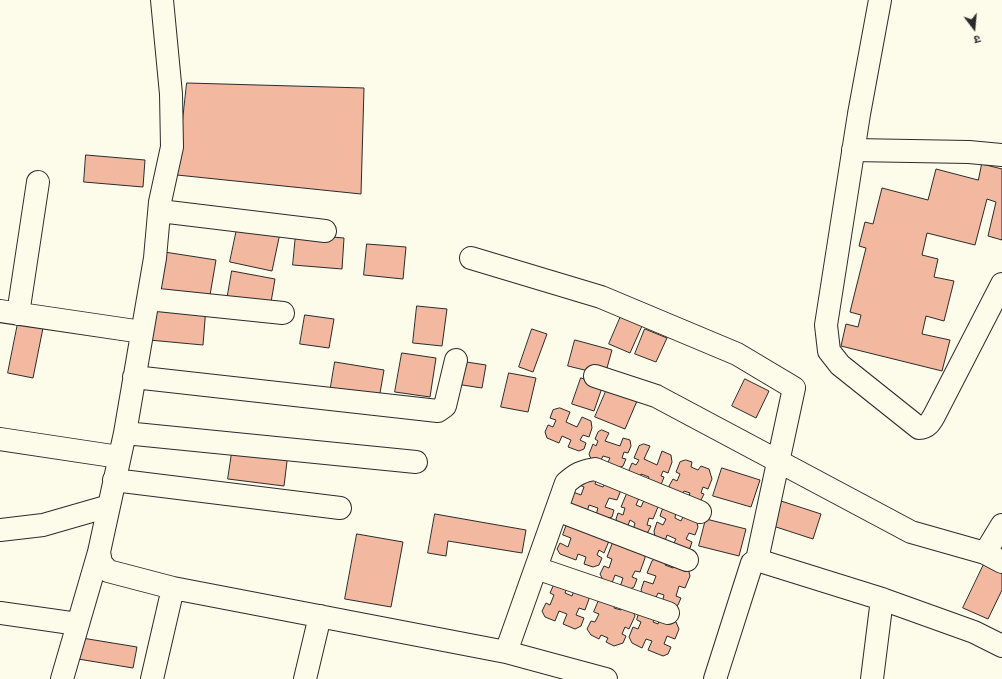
<!DOCTYPE html>
<meta charset="utf-8">
<style>
body{margin:0}
#map{position:relative;width:1002px;height:679px;overflow:hidden;background:#fdfbea;font-family:"PT Sans","Noto Sans Devanagari",sans-serif}
canvas{display:block}
.north{position:absolute;left:954px;top:8px;width:40px;height:40px;-webkit-text-stroke:3px #fdfbea;paint-order:stroke;rotate:164deg;font-size:11px;font-weight:700;line-height:16px;text-align:center;color:#2b2b2b}
.north::after{content:'';display:block;margin:auto;width:14px;height:18px;background:#2b2b2b;clip-path:polygon(50% 0,100% 100%,50% 72%,0 100%)}
</style>
<div id="map">
<canvas width="1002" height="679"></canvas>
<div class="north">उ</div>
</div>
<script>
const c = document.querySelector('canvas').getContext('2d');
c.lineJoin = 'round';
function paint(path, color) { c.fillStyle = color; c.fill(path, 'evenodd'); }
function strokePath(path, color, width, dash) { c.strokeStyle = color; c.lineWidth = width; c.lineCap = dash ? 'butt' : 'round'; c.setLineDash(dash || []); c.stroke(path); }
const building = new Path2D(`
 M 187,83 L 364,88 L 361,194 L 177,175 Z
 M 86,155 L 145,160 L 143,187 L 84,182 Z
 M 982,164 L 1002,169 L 1002,240 L 988,236 L 996,202 L 987,199 L 975,245 L 927,233 L 922,255 L 938,259 L 934,277 L 954,281 L 944,321 L 926,316 L 922,334 L 950,340 L 942,371 L 841,346 L 846,324 L 858,327 L 861,315 L 850,312 L 866,248 L 859,246 L 865,222 L 873,224 L 882,188 L 928,200 L 936,169 L 978,180 Z
 M 238,224 L 280,233 L 272,271 L 230,262 Z
 M 296,234 L 344,238 L 342,269 L 293,265 Z
 M 367,244 L 406,247 L 403,279 L 364,275 Z
 M 158,251 L 216,260 L 209,301 L 151,292 Z
 M 232,271 L 275,279 L 270,308 L 227,300 Z
 M 153,302 L 206,307 L 203,345 L 149,340 Z
 M 417,306 L 447,309 L 442,346 L 413,343 Z
 M 305,315 L 334,319 L 329,348 L 300,344 Z
 M 621,316 L 642,326 L 630,353 L 609,344 Z
 M 18,323 L 43,328 L 33,378 L 8,373 Z
 M 532,329 L 547,334 L 533,372 L 519,367 Z
 M 645,329 L 667,338 L 656,362 L 635,354 Z
 M 575,340 L 612,350 L 605,375 L 568,366 Z
 M 402,353 L 436,358 L 430,397 L 395,392 Z
 M 460,361 L 486,365 L 482,388 L 456,384 Z
 M 335,362 L 384,370 L 379,399 L 330,392 Z
 M 509,373 L 536,378 L 528,412 L 501,407 Z
 M 581,378 L 603,385 L 594,411 L 572,404 Z
 M 745,379 L 769,391 L 756,418 L 732,406 Z
 M 607,389 L 637,401 L 625,429 L 595,417 Z
 M 560,408 L 570,412 L 566,422 L 577,427 L 582,417 L 591,421 L 592,428 L 589,437 L 583,435 L 580,440 L 586,443 L 584,449 L 579,451 L 568,447 L 571,440 L 562,436 L 559,443 L 547,438 L 545,432 L 548,425 L 553,427 L 556,420 L 550,418 L 553,410 Z
 M 602,430 L 609,433 L 605,441 L 620,446 L 623,438 L 630,440 L 631,446 L 628,453 L 624,452 L 622,458 L 626,459 L 623,466 L 618,468 L 607,464 L 610,458 L 603,456 L 600,462 L 591,459 L 589,454 L 593,444 L 596,446 L 598,441 L 595,439 L 598,432 Z
 M 644,444 L 650,446 L 644,459 L 657,465 L 662,451 L 671,455 L 672,462 L 668,473 L 663,471 L 661,476 L 664,477 L 661,485 L 646,483 L 649,477 L 641,474 L 638,480 L 631,478 L 629,470 L 632,463 L 636,465 L 639,460 L 634,458 L 639,446 Z
 M 233,446 L 288,453 L 284,486 L 228,479 Z
 M 686,460 L 692,462 L 691,467 L 698,470 L 701,466 L 709,469 L 712,479 L 708,489 L 703,487 L 701,493 L 704,494 L 701,500 L 696,502 L 688,499 L 690,493 L 684,491 L 682,496 L 672,492 L 669,486 L 673,479 L 677,481 L 680,474 L 676,472 L 680,462 Z
 M 722,468 L 760,480 L 751,507 L 713,496 Z
 M 597,478 L 595,484 L 603,487 L 606,481 L 621,490 L 617,500 L 609,498 L 605,507 L 614,510 L 612,517 L 607,519 L 596,515 L 598,508 L 589,505 L 587,512 L 573,507 L 570,501 L 573,492 L 581,495 L 584,487 L 577,484 Z
 M 631,492 L 640,496 L 636,505 L 641,507 L 645,498 L 656,502 L 658,507 L 653,519 L 649,518 L 647,525 L 651,526 L 648,532 L 643,534 L 633,530 L 635,523 L 630,520 L 627,528 L 619,525 L 616,519 L 618,513 L 623,515 L 625,508 L 621,507 L 626,495 Z
 M 781,501 L 821,514 L 813,539 L 773,526 Z
 M 667,508 L 676,512 L 675,518 L 681,521 L 684,515 L 696,519 L 698,527 L 695,535 L 689,533 L 686,539 L 692,542 L 690,548 L 684,550 L 673,545 L 676,539 L 667,535 L 665,541 L 655,537 L 654,531 L 657,522 L 663,525 L 666,519 L 660,516 L 662,510 Z
 M 435,514 L 526,530 L 522,553 L 448,541 L 446,556 L 428,553 Z
 M 706,519 L 746,529 L 739,556 L 699,546 Z
 M 567,524 L 609,541 L 604,553 L 599,550 L 597,555 L 602,558 L 599,565 L 593,567 L 584,564 L 586,557 L 578,554 L 576,560 L 560,554 L 557,549 L 560,543 L 568,547 L 571,538 L 563,535 Z
 M 357,534 L 403,542 L 391,607 L 345,599 Z
 M 617,541 L 624,543 L 623,547 L 633,551 L 634,547 L 644,551 L 645,558 L 640,572 L 635,571 L 632,577 L 637,579 L 634,587 L 628,590 L 620,587 L 623,578 L 615,575 L 612,583 L 603,580 L 600,574 L 604,566 L 609,568 L 612,559 L 607,557 L 612,544 Z
 M 659,557 L 667,560 L 665,565 L 673,568 L 675,563 L 688,568 L 690,576 L 685,588 L 679,586 L 676,596 L 681,598 L 678,605 L 674,607 L 662,603 L 664,595 L 658,593 L 655,600 L 644,596 L 641,590 L 644,581 L 653,584 L 656,576 L 647,573 L 652,561 Z
 M 986,560 L 1002,568 L 1002,590 L 988,619 L 963,608 Z
 M 569,583 L 565,593 L 572,596 L 576,585 L 586,589 L 589,599 L 585,610 L 579,608 L 576,615 L 584,618 L 581,626 L 575,629 L 563,624 L 567,614 L 559,611 L 555,621 L 545,617 L 542,611 L 546,603 L 550,605 L 554,595 L 550,593 L 554,584 Z
 M 599,600 L 617,601 L 614,608 L 621,610 L 623,604 L 632,608 L 635,616 L 629,629 L 625,627 L 622,634 L 626,636 L 623,643 L 614,646 L 606,642 L 608,638 L 601,635 L 599,639 L 591,635 L 587,629 L 591,621 L 595,622 L 599,614 L 594,612 Z
 M 639,613 L 657,613 L 653,622 L 658,624 L 661,615 L 676,622 L 679,629 L 675,639 L 667,636 L 664,644 L 671,647 L 668,654 L 663,656 L 648,650 L 652,641 L 646,639 L 642,648 L 632,643 L 629,637 L 633,627 L 638,629 L 641,622 L 637,620 Z
 M 82,638 L 137,647 L 133,668 L 78,659 Z`);
const minor = new Path2D(`
 M 162,0 L 171,94 L 172,147 L 160,202 L 155,258 L 125,433 L 99,552 L 101,563 L 108,571 L 173,588 L 506,652 L 606,679
 M 880,0 L 859,114 L 826,325 L 829,351 L 840,365 L 919,428 C 927,428 930,423 934,416 L 1002,284
 M 853,150 L 969,152 L 1002,155
 M 160,211 L 325,231
 M 471,258 L 601,297 L 737,354 L 794,388 L 757,560
 M 148,299 L 283,313
 M 0,311 L 142,332
 M 18,314 L 38,182
 M 595,376 L 656,396 L 911,532 L 985,553 L 1002,562
 M 134,377 L 438,411 L 445,406 L 456,360
 M 125,433 L 416,462
 M 0,439 L 119,457
 M 114,480 L 340,508
 M 557,510 L 687,560
 M 0,530 L 43,525 L 109,506
 M 985,553 L 1002,525
 M 536,568 L 668,613
 M 0,613 L 78,624
 M 506,652 L 566,483 C 576,474 582,471 595,469 L 700,512
 M 62,679 L 99,552
 M 152,679 L 173,588
 M 305,679 L 320,616
 M 715,679 L 752,563 L 757,560 L 882,599 L 974,632 L 1002,646
 M 872,679 L 882,599`);
paint(building, '#f2b8a0');
strokePath(building, '#2b2b2b', 1);
strokePath(minor, '#2b2b2b', 24);
strokePath(minor, '#fdfbea', 22);
</script>
